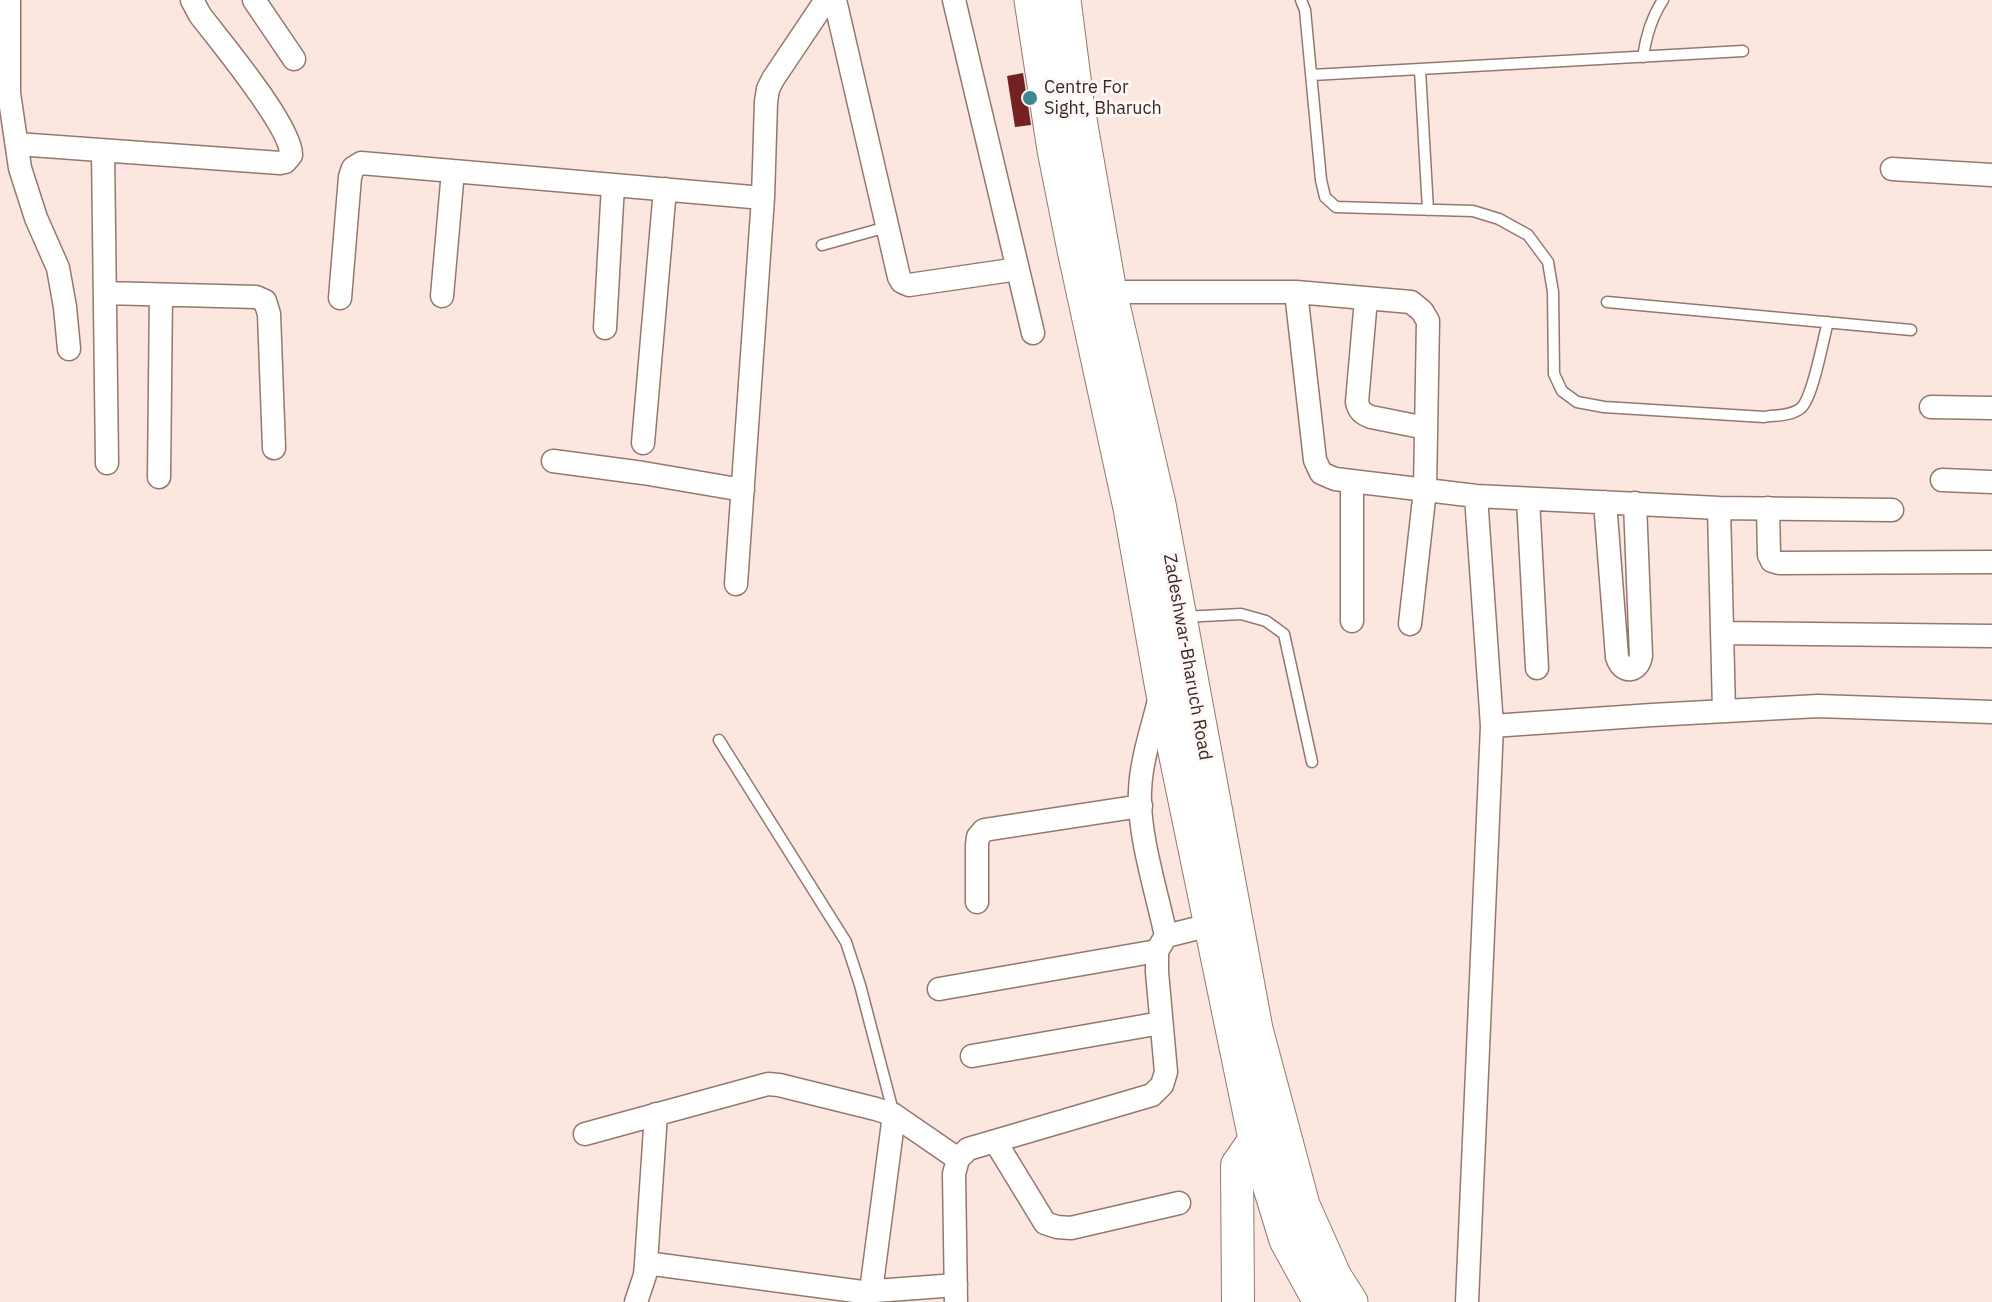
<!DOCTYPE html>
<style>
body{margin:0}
canvas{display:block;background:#fbe7e0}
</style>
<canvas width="1992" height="1302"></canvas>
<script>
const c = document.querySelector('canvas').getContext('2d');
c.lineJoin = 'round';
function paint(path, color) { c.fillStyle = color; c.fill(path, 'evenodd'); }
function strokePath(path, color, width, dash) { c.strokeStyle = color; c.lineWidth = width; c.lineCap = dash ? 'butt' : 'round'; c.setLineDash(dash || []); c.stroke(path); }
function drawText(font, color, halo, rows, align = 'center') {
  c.font = font + ' "IBM Plex Sans",sans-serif'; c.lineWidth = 6; c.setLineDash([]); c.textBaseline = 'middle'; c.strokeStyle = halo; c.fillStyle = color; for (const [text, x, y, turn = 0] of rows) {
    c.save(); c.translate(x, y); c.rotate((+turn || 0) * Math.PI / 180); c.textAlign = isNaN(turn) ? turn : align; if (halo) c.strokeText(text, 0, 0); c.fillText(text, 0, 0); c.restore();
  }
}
const building = new Path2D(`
 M 1023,73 L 1031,125 L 1015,127 L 1007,76 Z`);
const lane = new Path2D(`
 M 1301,0 L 1305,10 L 1321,180 L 1325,197 L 1336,207 L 1473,211 L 1499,219 L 1528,235 L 1548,262 L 1553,292 L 1554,374 L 1562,391 L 1577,402 L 1604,407 L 1764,417 C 1776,415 1792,416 1801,408 C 1813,398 1823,339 1828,322
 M 1643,57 C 1646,36 1651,18 1663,0
 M 1420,70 L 1428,210
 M 1312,75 L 1743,51
 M 822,245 L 887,227
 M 1607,302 L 1911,330
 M 1183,617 L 1241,614 L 1266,621 L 1284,634 L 1312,762
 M 719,740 L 846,942 L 860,985 L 894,1115`);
const street = new Path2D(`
 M 9,0 L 9,93 L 20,168 L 36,218 L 58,268 L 65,307 L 69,349
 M 254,0 L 294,59
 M 835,0 L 899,277 L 902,282 L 909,285 L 1018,269
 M 954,0 L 1033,333
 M 17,144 L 280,163 L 285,162 L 291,155 C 292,127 219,40 200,15 L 192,0
 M 103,151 L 107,463
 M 1892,169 L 1992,175
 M 1110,292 L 1296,292 L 1411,302 L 1422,311 L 1428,321 L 1425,490 L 1410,624
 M 1296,292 L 1315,460 L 1321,473 L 1335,479 L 1476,496 L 1719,508 L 1892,510
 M 105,293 L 256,297 L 265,301 L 269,314 L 274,448
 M 442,296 L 453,171
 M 340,298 L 350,177 L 353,168 L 361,163 L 763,198
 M 1366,299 L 1357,402 C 1359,411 1363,414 1371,417 L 1426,428
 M 605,328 L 613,185
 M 1931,407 L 1992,408
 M 643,443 L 665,189
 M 553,461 L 643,473 L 743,490
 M 159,477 L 161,295
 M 1942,480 L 1992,482
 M 1352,481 L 1352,621
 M 1528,499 L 1537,668
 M 1605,502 L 1617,657 C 1622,674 1638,673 1641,656 L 1635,503
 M 1719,508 L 1724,711
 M 1768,508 L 1769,555 L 1772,561 L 1779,563 L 1992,562
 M 736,584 L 763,198 L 766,102 L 768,89 L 773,79 L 826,0
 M 1722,633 L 1992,636
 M 1160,696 C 1153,727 1141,759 1140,791 C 1138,835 1157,893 1166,936
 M 1492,726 L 1652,715 L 1818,706 L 1992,712
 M 977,902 L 977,845 L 978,837 L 984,830 L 1141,806
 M 939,989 L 1157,951
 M 972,1056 L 1161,1023
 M 585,1134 L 768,1084 L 779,1085 L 876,1109 L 894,1115 L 958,1159
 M 995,1141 L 1045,1223 L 1057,1227 L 1071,1228 L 1179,1203
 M 646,1263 L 862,1292 L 956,1285
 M 871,1291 L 894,1115
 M 636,1302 L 645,1275 L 646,1263 L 656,1114
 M 956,1302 L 954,1174 L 958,1159 L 968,1149 L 1152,1095 L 1162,1085 L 1166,1072 L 1157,972 L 1157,951 L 1166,936 L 1210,925
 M 1467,1302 L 1492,726 L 1476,496`);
const secondary = new Path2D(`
 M 1238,1302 L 1237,1165 L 1255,1139`);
const primary = new Path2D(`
 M 1031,0 L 1054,150 L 1074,250 L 1130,508 L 1162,689 L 1255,1139 L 1286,1240 L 1320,1302
 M 1064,0 L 1077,102 L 1110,292 L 1159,504 L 1256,1029 L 1303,1205 L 1335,1277 L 1351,1302`);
const markers = [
 [1030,98,8,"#408790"]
];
const poiNames = [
 ["Centre For",1044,88],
 ["Sight, Bharuch",1044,109]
];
const streetNames = [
 ["Zadeshwar-Bharuch Road",1187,657,80]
];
paint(building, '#74221f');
strokePath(lane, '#95786d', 13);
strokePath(street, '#95786d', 25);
strokePath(secondary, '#95786d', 34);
strokePath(primary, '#95786d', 35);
strokePath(lane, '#fff', 10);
strokePath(street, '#fff', 22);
strokePath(secondary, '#fff', 32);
strokePath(primary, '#fff', 33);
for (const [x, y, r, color] of markers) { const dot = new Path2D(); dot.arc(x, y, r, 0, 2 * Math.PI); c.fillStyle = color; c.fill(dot); strokePath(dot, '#fef7f5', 2); }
drawText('18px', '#362a26', '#fef7f5', poiNames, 'left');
drawText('18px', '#362a26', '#fef7f5', streetNames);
</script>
